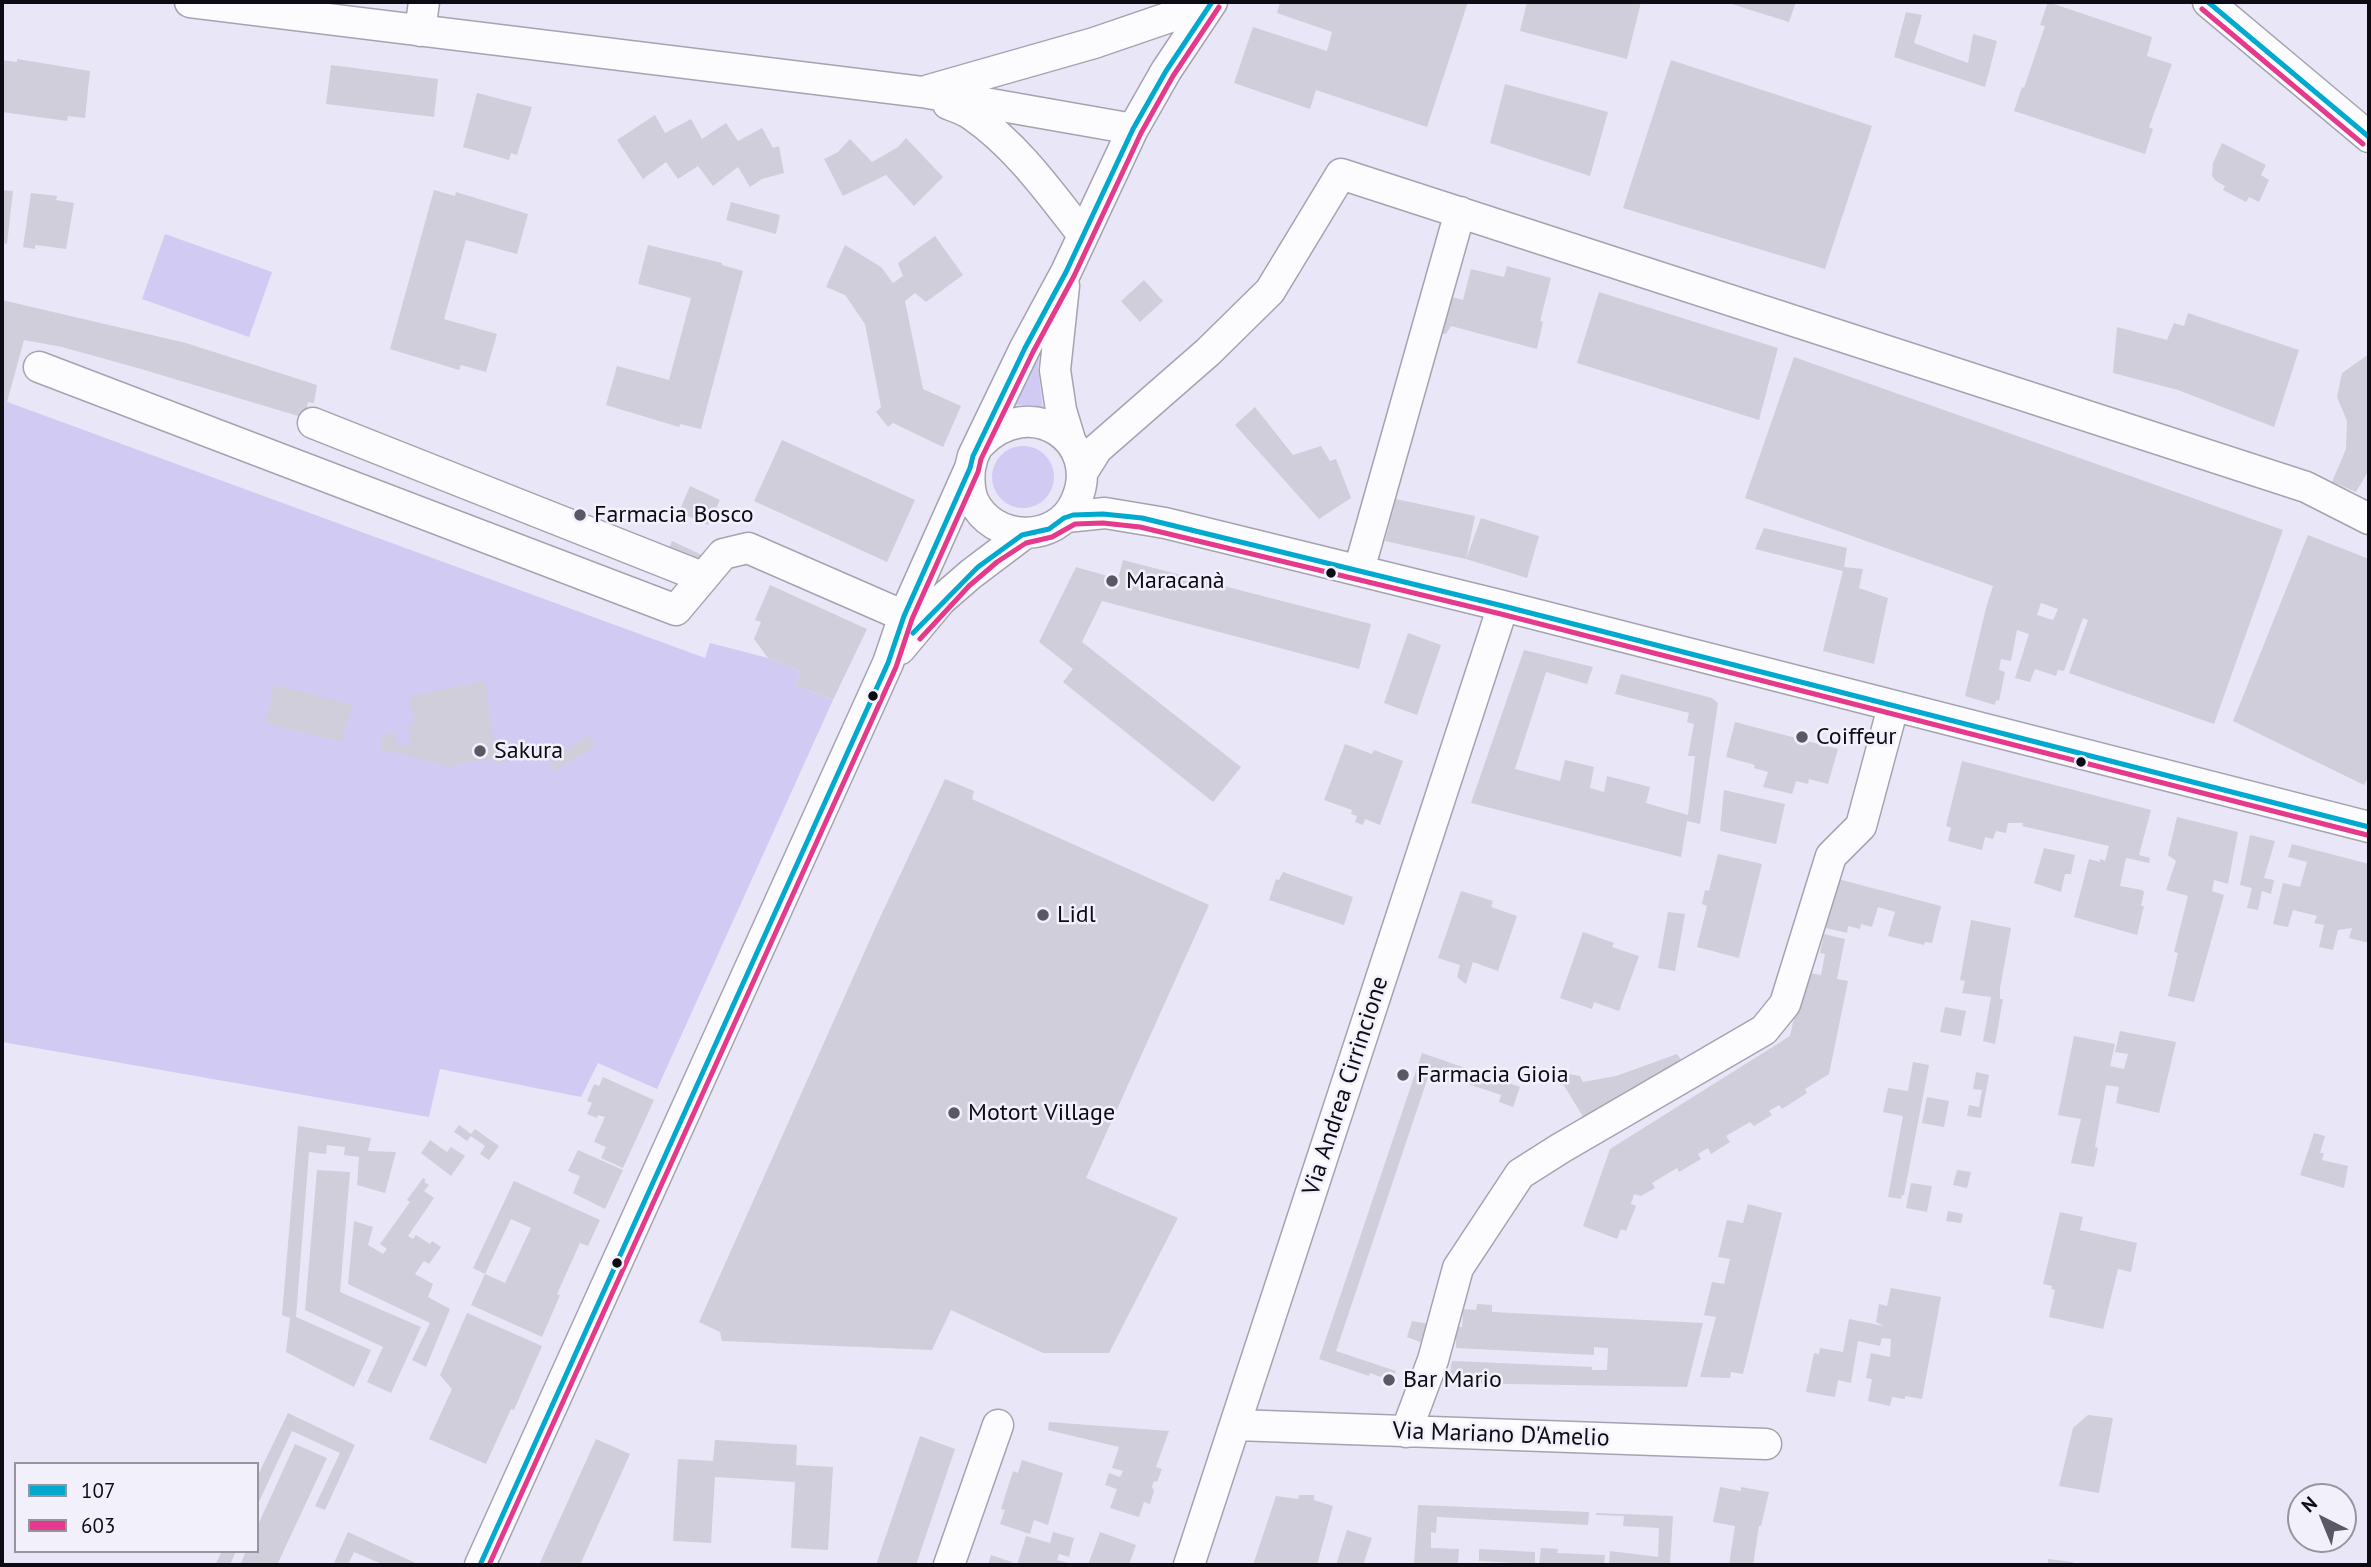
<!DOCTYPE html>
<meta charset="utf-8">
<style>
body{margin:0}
#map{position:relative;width:2371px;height:1567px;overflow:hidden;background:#e9e6f7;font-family:"PT Sans",sans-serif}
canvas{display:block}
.frame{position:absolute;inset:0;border:4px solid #0d0c15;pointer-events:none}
.legend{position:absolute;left:14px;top:1462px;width:245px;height:91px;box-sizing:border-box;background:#f1f0fb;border:2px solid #96959f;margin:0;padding:9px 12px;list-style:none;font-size:21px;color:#0d0c15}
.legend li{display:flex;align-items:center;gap:14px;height:35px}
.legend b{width:35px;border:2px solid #96959f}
.north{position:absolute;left:2287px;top:1483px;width:70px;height:70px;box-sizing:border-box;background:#f1f0fb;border:2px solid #96959f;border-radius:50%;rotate:317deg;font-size:19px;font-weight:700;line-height:28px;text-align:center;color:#0d0c15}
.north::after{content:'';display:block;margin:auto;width:24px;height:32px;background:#5a5864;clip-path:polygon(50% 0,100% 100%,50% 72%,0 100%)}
</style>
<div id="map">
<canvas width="2371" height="1567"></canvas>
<div class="frame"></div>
<ul class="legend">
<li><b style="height:9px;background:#00a9ce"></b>107</li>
<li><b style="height:9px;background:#e5398b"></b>603</li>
</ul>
<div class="north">N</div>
</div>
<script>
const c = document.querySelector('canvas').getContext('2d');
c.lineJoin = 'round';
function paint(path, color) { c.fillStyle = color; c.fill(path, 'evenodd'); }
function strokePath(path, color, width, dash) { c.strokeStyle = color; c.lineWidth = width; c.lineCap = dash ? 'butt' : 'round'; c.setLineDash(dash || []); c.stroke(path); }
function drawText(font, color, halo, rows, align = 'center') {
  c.font = font + ' "PT Sans",sans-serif'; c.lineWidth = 5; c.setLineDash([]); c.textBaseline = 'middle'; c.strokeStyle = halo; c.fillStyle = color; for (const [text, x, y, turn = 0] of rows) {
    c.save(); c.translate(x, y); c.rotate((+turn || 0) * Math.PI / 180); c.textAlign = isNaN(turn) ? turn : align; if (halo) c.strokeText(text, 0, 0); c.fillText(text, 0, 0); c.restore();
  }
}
const green = new Path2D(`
 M 165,234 L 272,272 L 249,337 L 142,299 Z
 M 1040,350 L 1038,368 L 1043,409 L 1033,405 L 1011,405 Z
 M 2,400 L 705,658 L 710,643 L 768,658 L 801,672 L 795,685 L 833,700 L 657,1089 L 598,1063 L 581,1097 L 440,1069 L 429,1117 L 2,1042 Z
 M992 477a31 31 0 1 1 62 0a31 31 0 1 1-62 0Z`);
const building = new Path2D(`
 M 1280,2 L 1468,2 L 1427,127 L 1316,90 L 1310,109 L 1234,83 L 1253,27 L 1327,51 L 1332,32 L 1277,13 Z
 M 1527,2 L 1641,2 L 1627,59 L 1520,31 Z
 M 1725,2 L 1796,2 L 1789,22 Z
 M 2048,2 L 2152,37 L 2147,56 L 2172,64 L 2149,127 L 2153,129 L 2145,154 L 2014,111 L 2022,87 L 2024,88 L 2045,26 L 2040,25 Z
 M 1906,12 L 1922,15 L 1914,43 L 1968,63 L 1973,34 L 1997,41 L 1985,87 L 1894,57 Z
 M 17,59 L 90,71 L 85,118 L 68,116 L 67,121 L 2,112 L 2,60 L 17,62 Z
 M 1671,60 L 1872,126 L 1825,269 L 1623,208 Z
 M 331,65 L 438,79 L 434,117 L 326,104 Z
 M 1505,84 L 1608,112 L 1590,176 L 1490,143 Z
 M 477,93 L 532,107 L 517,155 L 511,153 L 509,160 L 463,147 Z
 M 655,115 L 665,133 L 691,119 L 702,139 L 726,123 L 738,141 L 762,128 L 773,148 L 779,146 L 784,173 L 762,179 L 750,187 L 738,167 L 713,186 L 698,166 L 678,179 L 666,162 L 643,179 L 617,140 Z
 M 906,138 L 943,177 L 914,206 L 886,175 L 843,196 L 824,159 L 838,152 L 850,139 L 872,162 L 898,147 Z
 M 2222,143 L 2266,165 L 2261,175 L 2269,180 L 2259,202 L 2249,197 L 2246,202 L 2223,190 L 2225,186 L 2216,181 L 2212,176 L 2213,163 Z
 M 2,190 L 13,191 L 7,244 L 2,243 Z
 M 434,190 L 455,196 L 456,192 L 528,214 L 517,254 L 466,240 L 444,319 L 497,334 L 486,372 L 461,365 L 459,370 L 390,349 Z
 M 31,193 L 57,196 L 56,200 L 74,203 L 66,249 L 35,245 L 35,249 L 23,247 Z
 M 731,202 L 780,215 L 776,234 L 726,220 Z
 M 935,236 L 963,275 L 926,302 L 915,293 L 905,301 L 923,389 L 961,406 L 943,447 L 893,423 L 888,427 L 876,412 L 881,407 L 865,324 L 845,295 L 826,287 L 845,245 L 881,267 L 893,283 L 903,276 L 898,263 Z
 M 648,245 L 722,263 L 722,265 L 743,271 L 701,429 L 680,424 L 679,427 L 606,405 L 617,366 L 669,380 L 691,298 L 638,284 Z
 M 1507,266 L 1551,278 L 1540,321 L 1543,322 L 1537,349 L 1451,326 L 1446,334 L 1439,333 L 1443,295 L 1463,300 L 1471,269 L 1504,277 Z
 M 1144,280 L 1163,301 L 1140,322 L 1121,301 Z
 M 1599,292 L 1778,348 L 1759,420 L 1577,363 Z
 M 2,300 L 186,343 L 317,385 L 314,403 L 308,402 L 305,418 L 141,369 L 62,347 L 24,340 L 7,402 L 2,400 Z
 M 2188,313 L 2299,350 L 2274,427 L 2178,390 L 2113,373 L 2117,327 L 2167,340 L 2174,323 L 2184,326 Z
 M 2369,354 L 2369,470 L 2356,492 L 2332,482 L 2346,449 L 2347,421 L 2337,397 L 2342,373 Z
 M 1794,357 L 2283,530 L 2214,724 L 2069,673 L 2088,620 L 2083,618 L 2064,671 L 2058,670 L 2056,676 L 2035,669 L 2030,682 L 2015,678 L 2029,634 L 2017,630 L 2011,661 L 2001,659 L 1999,670 L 2005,672 L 1999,701 L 1996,700 L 1995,705 L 1965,696 L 1986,608 L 1993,586 L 1745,498 ZM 2041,603 L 2058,609 L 2053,620 L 2037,615 Z
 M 1255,407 L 1293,455 L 1321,446 L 1330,461 L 1336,459 L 1351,498 L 1319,519 L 1235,425 Z
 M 782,440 L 915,500 L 887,562 L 754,501 Z
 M 690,486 L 720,500 L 708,525 L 679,512 Z
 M 1396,499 L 1475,516 L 1466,559 L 1385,541 Z
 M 1481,518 L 1539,536 L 1527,578 L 1466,559 Z
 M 1764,528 L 1847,548 L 1844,567 L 1863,569 L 1859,588 L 1888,598 L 1874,664 L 1823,651 L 1843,571 L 1755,549 Z
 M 2308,535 L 2369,559 L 2369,776 L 2364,785 L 2233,721 Z
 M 672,541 L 704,556 L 698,570 L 666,555 Z
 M 1123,560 L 1371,624 L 1359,669 L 1102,601 L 1082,642 L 1241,767 L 1213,802 L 1063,682 L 1073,669 L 1039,642 L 1076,567 L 1118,579 Z
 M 770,585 L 867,629 L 833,700 L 795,685 L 801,672 L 768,658 L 754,639 L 761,622 L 755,620 Z
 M 1408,633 L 1441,645 L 1417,715 L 1384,703 Z
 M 1524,650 L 1593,667 L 1587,684 L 1546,672 L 1515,769 L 1560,781 L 1565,760 L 1594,767 L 1590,788 L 1604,792 L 1607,776 L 1650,787 L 1646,803 L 1688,815 L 1695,756 L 1688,756 L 1694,724 L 1687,722 L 1689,713 L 1615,694 L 1621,674 L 1712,698 L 1718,703 L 1700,824 L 1687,821 L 1681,857 L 1471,803 Z
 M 485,681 L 493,740 L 502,739 L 507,763 L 494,763 L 493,758 L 454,765 L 454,768 L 399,753 L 381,751 L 381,735 L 395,732 L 397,746 L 411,744 L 408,726 L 414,725 L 409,696 Z
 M 274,685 L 352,704 L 342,742 L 265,723 Z
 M 1735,722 L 1838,749 L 1828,784 L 1809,779 L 1808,784 L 1796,781 L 1792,794 L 1763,787 L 1768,772 L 1754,768 L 1755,765 L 1726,757 Z
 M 589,735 L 596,746 L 553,772 L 548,765 L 557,759 L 556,756 Z
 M 1345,744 L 1372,754 L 1374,750 L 1403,761 L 1380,825 L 1365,819 L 1363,825 L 1355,822 L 1357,816 L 1351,814 L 1352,810 L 1324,800 Z
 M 1962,761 L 2151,810 L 2139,855 L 2150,858 L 2149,863 L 2126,858 L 2120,886 L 2142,890 L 2144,892 L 2141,906 L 2144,906 L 2137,935 L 2074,917 L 2089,859 L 2100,862 L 2100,859 L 2105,861 L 2109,846 L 2022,826 L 2023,823 L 2008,823 L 2006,833 L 1996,831 L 1993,839 L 1985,837 L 1982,850 L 1948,841 L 1951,828 L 1946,826 Z
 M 945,779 L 974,791 L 972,799 L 1209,905 L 1086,1178 L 1178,1218 L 1109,1353 L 1043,1353 L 951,1310 L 932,1350 L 722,1341 L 720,1332 L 699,1322 L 877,924 Z
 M 1724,790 L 1785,804 L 1776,844 L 1720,831 Z
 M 2177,817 L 2238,832 L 2228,884 L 2214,880 L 2212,891 L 2224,895 L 2194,1002 L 2168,996 L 2178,953 L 2174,952 L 2188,896 L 2166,890 L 2176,861 L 2168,855 Z
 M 2250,835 L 2275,841 L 2264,878 L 2274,880 L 2271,894 L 2262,891 L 2258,910 L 2247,908 L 2252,888 L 2240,885 Z
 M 2292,844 L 2369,864 L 2369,943 L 2349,938 L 2352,928 L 2338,930 L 2333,950 L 2319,947 L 2324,925 L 2314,923 L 2317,916 L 2293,910 L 2288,927 L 2273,924 L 2283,883 L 2300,887 L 2307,862 L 2288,857 Z
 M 2044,848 L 2075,855 L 2071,874 L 2065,874 L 2061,892 L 2034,883 Z
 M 1718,854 L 1762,864 L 1739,958 L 1697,947 L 1707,906 L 1702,904 L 1705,890 L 1709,891 Z
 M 1283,872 L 1353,897 L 1344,925 L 1269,900 L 1276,879 L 1279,880 Z
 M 1834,878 L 1941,906 L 1932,943 L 1925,942 L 1924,945 L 1888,936 L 1895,912 L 1878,907 L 1872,927 L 1861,924 L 1860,929 L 1848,926 L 1847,933 L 1822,927 Z
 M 1461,891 L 1493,901 L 1491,907 L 1517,916 L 1498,971 L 1473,962 L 1466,984 L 1457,977 L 1460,965 L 1438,958 Z
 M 1668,912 L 1685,914 L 1675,971 L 1658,968 Z
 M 1971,920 L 2011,928 L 2000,988 L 2000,999 L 2003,999 L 1995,1044 L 1983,1041 L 1991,997 L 1962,993 L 1965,981 L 1960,980 Z
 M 1583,932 L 1614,943 L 1612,947 L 1639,956 L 1619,1011 L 1594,1002 L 1592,1009 L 1560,998 Z
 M 1824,934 L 1845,939 L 1837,979 L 1848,981 L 1829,1074 L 1805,1089 L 1807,1093 L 1782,1109 L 1779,1105 L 1769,1111 L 1772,1115 L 1754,1126 L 1750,1122 L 1726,1136 L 1730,1142 L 1711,1154 L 1708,1148 L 1698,1154 L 1701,1159 L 1679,1172 L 1677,1168 L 1652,1183 L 1655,1188 L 1641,1196 L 1634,1194 L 1631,1204 L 1636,1206 L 1626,1231 L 1621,1229 L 1617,1239 L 1583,1226 L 1610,1149 L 1790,1036 L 1804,972 L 1821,975 L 1825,954 L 1820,953 Z
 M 1945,1007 L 1966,1011 L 1961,1036 L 1940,1032 Z
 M 2120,1031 L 2176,1042 L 2159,1113 L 2116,1103 L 2119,1087 L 2106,1085 L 2095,1147 L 2098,1148 L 2094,1167 L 2071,1163 L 2081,1119 L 2058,1115 L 2074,1036 L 2115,1044 L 2110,1066 L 2124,1069 L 2128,1054 L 2115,1052 Z
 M 1422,1053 L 1520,1087 L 1513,1107 L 1499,1102 L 1501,1095 L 1430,1071 L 1336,1351 L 1396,1371 L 1392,1381 L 1370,1373 L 1369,1376 L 1319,1359 Z
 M 1677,1054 L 1684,1064 L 1587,1123 L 1558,1076 L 1562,1073 L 1580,1076 L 1583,1082 L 1616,1076 Z
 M 1913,1062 L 1929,1065 L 1904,1195 L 1902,1195 L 1901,1199 L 1888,1197 L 1903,1116 L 1883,1112 L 1888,1088 L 1908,1091 Z
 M 1976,1072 L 1989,1075 L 1981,1118 L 1967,1116 L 1969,1105 L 1979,1107 L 1982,1090 L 1973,1089 Z
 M 603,1077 L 654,1100 L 623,1168 L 601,1158 L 606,1147 L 594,1142 L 605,1117 L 598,1115 L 597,1118 L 587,1114 L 592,1103 L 587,1101 L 594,1084 L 599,1086 Z
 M 1927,1097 L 1949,1101 L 1944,1127 L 1922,1123 Z
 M 459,1125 L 471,1134 L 475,1129 L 499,1146 L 489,1160 L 480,1154 L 485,1146 L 471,1136 L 467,1141 L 454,1132 Z
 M 298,1126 L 371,1138 L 368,1151 L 396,1152 L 385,1193 L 357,1185 L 359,1157 L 344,1155 L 345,1147 L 327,1145 L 326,1154 L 309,1152 L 296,1317 L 371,1350 L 354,1387 L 286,1352 L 290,1318 L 282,1315 Z
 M 2314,1133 L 2325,1136 L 2320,1153 L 2324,1153 L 2322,1160 L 2348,1166 L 2344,1188 L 2300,1175 Z
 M 430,1140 L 447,1152 L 451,1147 L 465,1156 L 451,1176 L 421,1153 Z
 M 578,1150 L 623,1170 L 605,1209 L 573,1193 L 580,1176 L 568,1171 Z
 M 317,1170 L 350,1172 L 340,1292 L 421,1327 L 391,1393 L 367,1382 L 383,1347 L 305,1310 Z
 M 1957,1170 L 1971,1172 L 1967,1188 L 1953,1185 Z
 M 423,1178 L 426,1180 L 424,1182 L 429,1185 L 424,1191 L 434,1198 L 408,1236 L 413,1239 L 416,1235 L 430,1244 L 432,1241 L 441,1247 L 429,1264 L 424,1261 L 415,1274 L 433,1284 L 428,1297 L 450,1309 L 426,1367 L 412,1360 L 430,1323 L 348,1284 L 354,1221 L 373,1227 L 368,1245 L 383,1254 L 387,1249 L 380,1244 L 410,1202 L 407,1200 Z
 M 514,1181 L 600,1220 L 588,1246 L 580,1243 L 557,1294 L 560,1295 L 542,1337 L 471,1305 L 485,1274 L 505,1283 L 531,1228 L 511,1219 L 485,1274 L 473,1268 Z
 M 1911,1183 L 1932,1186 L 1927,1212 L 1906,1208 Z
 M 1748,1204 L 1782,1213 L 1743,1374 L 1731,1372 L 1730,1378 L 1700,1377 L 1716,1317 L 1704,1315 L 1712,1282 L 1724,1284 L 1730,1259 L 1718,1257 L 1727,1220 L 1743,1223 Z
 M 1948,1211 L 1963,1214 L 1961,1223 L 1946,1221 Z
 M 2060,1212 L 2083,1217 L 2080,1230 L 2137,1243 L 2131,1272 L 2118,1269 L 2103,1329 L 2049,1317 L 2055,1290 L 2051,1289 L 2052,1286 L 2043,1284 Z
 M 1891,1288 L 1941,1297 L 1922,1399 L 1905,1396 L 1905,1399 L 1892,1397 L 1890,1406 L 1868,1401 L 1872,1379 L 1866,1378 L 1871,1353 L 1890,1357 L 1891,1339 L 1882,1338 L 1880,1346 L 1858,1341 L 1851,1383 L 1838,1380 L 1835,1397 L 1806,1392 L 1814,1353 L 1819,1354 L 1820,1348 L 1843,1352 L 1849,1319 L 1884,1326 L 1876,1322 L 1879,1304 L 1887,1306 Z
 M 1477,1304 L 1492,1305 L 1492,1312 L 1703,1323 L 1687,1387 L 1448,1383 L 1452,1361 L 1592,1367 L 1592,1370 L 1607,1370 L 1608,1348 L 1594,1347 L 1594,1355 L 1456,1348 L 1456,1327 L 1462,1327 L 1463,1309 L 1476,1310 Z
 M 467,1313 L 542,1346 L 514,1410 L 511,1409 L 486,1464 L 429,1439 L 452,1389 L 440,1375 Z
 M 1412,1321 L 1430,1324 L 1425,1344 L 1407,1337 Z
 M 288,1413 L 355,1445 L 325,1510 L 315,1506 L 340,1453 L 292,1431 L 257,1506 L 257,1477 Z
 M 2088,1415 L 2113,1418 L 2099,1493 L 2059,1486 L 2073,1428 Z
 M 1049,1422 L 1169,1431 L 1156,1467 L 1162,1469 L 1157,1482 L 1154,1481 L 1152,1487 L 1154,1491 L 1150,1504 L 1144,1502 L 1139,1517 L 1110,1508 L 1117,1489 L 1105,1485 L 1109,1473 L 1120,1477 L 1123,1471 L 1112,1468 L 1119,1447 L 1048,1430 Z
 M 920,1436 L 955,1449 L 916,1565 L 876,1565 Z
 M 596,1439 L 630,1454 L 580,1565 L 539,1565 Z
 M 715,1440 L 797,1445 L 796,1465 L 833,1467 L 828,1550 L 791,1548 L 795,1482 L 715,1477 L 711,1543 L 673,1541 L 678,1459 L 713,1461 Z
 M 295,1444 L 327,1458 L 277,1565 L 240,1565 L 246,1551 L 257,1551 L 257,1527 Z
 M 1022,1460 L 1063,1473 L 1048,1525 L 1034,1520 L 1030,1534 L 1000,1524 L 1005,1510 L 1001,1509 L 1013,1471 L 1018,1473 Z
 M 1720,1487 L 1741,1491 L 1741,1487 L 1769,1492 L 1761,1526 L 1759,1526 L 1753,1565 L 1729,1565 L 1735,1526 L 1713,1522 Z
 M 1299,1495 L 1314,1495 L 1314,1500 L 1333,1506 L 1317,1565 L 1253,1565 L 1276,1496 L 1298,1499 Z
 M 1418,1505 L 1589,1512 L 1588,1525 L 1437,1517 L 1436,1533 L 1431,1532 L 1431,1548 L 1459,1549 L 1458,1565 L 1414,1565 Z
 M 1596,1513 L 1673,1516 L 1670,1565 L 1609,1565 L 1610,1551 L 1658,1557 L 1659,1528 L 1623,1526 L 1624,1516 L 1596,1515 Z
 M 1347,1530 L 1372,1538 L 1363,1565 L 1336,1565 Z
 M 348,1532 L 420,1565 L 384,1565 L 354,1552 L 348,1565 L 333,1565 Z
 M 1053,1532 L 1074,1538 L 1069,1557 L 1059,1554 L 1057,1560 L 1068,1563 L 1068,1565 L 1017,1565 L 1026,1536 L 1050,1543 Z
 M 1100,1532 L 1136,1545 L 1129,1565 L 1088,1565 Z
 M 1541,1548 L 1558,1549 L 1557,1553 L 1605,1555 L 1604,1565 L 1539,1565 Z
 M 1479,1549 L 1535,1552 L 1535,1564 L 1479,1561 Z
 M 222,1551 L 236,1551 L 230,1565 L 215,1565 Z
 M 991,1555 L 1012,1562 L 1011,1565 L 988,1565 Z
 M 2048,1559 L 2073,1562 L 2073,1565 L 2048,1565 Z`);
const minor = new Path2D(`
 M 190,2 L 922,92 L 1133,129
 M 2208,2 L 2369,137
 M 420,31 L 424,2
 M 929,90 L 1094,43 L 1211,3
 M 948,104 C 956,107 965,110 972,115 C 1017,146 1050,193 1083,235
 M 1064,286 L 1055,370 L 1061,410 L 1071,443
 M 39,367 L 676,610 L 723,554 L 748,548 L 904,616
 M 313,423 L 702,577
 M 970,468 C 969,479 969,490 973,500 C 992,542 1057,545 1076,501 C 1103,440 1030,392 980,444
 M 1082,473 L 1097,449 L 1208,352 L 1270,291 L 1341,174 L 2306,487 L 2369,519
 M 1066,517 L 1105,513 L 1165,523 L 1503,606 L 2369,827
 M 1359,570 L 1460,212
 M 900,649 L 941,600 L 971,574 L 1024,534
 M 1236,1425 L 1766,1444
 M 1406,1432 L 1433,1360 L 1458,1268 L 1520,1174 L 1561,1148 L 1764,1030 L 1785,1004 L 1831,856 L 1861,826 L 1893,707
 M 480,1565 L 888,663 L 904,616 L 970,468 L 973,456 L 1025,348 L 1066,272 L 1133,129 L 1166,71 L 1212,2
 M 949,1565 L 998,1425
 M 1189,1565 L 1503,606`);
const bus1 = new Path2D(`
 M 2208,2 L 2369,137
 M 913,633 L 978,567 L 1022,535 L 1049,529 L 1064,518 L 1073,515 L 1103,514 L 1142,518 L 1503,606 L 2369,827
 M 480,1565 L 888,663 L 904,616 L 970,468 L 973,456 L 1025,348 L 1066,272 L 1133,129 L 1166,71 L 1212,2`);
const bus2 = new Path2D(`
 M 2202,9 L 2363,144
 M 920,639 L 969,586 L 997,562 L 1026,543 L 1052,537 L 1075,524 L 1103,523 L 1140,527 L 1501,614 L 2367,835
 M 489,1565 L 896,667 L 912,619 L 978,472 L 981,459 L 1033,352 L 1074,276 L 1141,133 L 1173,76 L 1219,7`);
const markers = [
 [580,515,7,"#5a5864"],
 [1331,573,6,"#0d0c15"],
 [1112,581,7,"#5a5864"],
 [873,696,6,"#0d0c15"],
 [1802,737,7,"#5a5864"],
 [480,751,7,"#5a5864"],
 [2081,762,6,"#0d0c15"],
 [1043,915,7,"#5a5864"],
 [1403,1075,7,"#5a5864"],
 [954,1113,7,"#5a5864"],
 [617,1263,6,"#0d0c15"],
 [1389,1380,7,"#5a5864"]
];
const poiNames = [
 ["Farmacia Bosco",594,515],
 ["Maracanà",1126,581],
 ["Coiffeur",1816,737],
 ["Sakura",494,751],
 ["Lidl",1057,915],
 ["Farmacia Gioia",1417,1075],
 ["Motort Village",968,1113],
 ["Bar Mario",1403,1380]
];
const streetNames = [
 ["Via Andrea Cirrincione",1346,1086,-72],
 ["Via Mariano D'Amelio",1501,1435,2]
];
paint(green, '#d1caf3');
paint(building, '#d0cedb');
strokePath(minor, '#a6a3b0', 33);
strokePath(minor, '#fcfbfe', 30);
strokePath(bus1, '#00a9ce', 5);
strokePath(bus2, '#e5398b', 5);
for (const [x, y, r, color] of markers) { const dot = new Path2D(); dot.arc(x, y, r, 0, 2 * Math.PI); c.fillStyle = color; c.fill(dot); strokePath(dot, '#f1f0fb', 2.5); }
drawText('24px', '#0d0c15', '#f1f0fb', poiNames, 'left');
drawText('24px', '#0d0c15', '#f1f0fb', streetNames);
</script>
